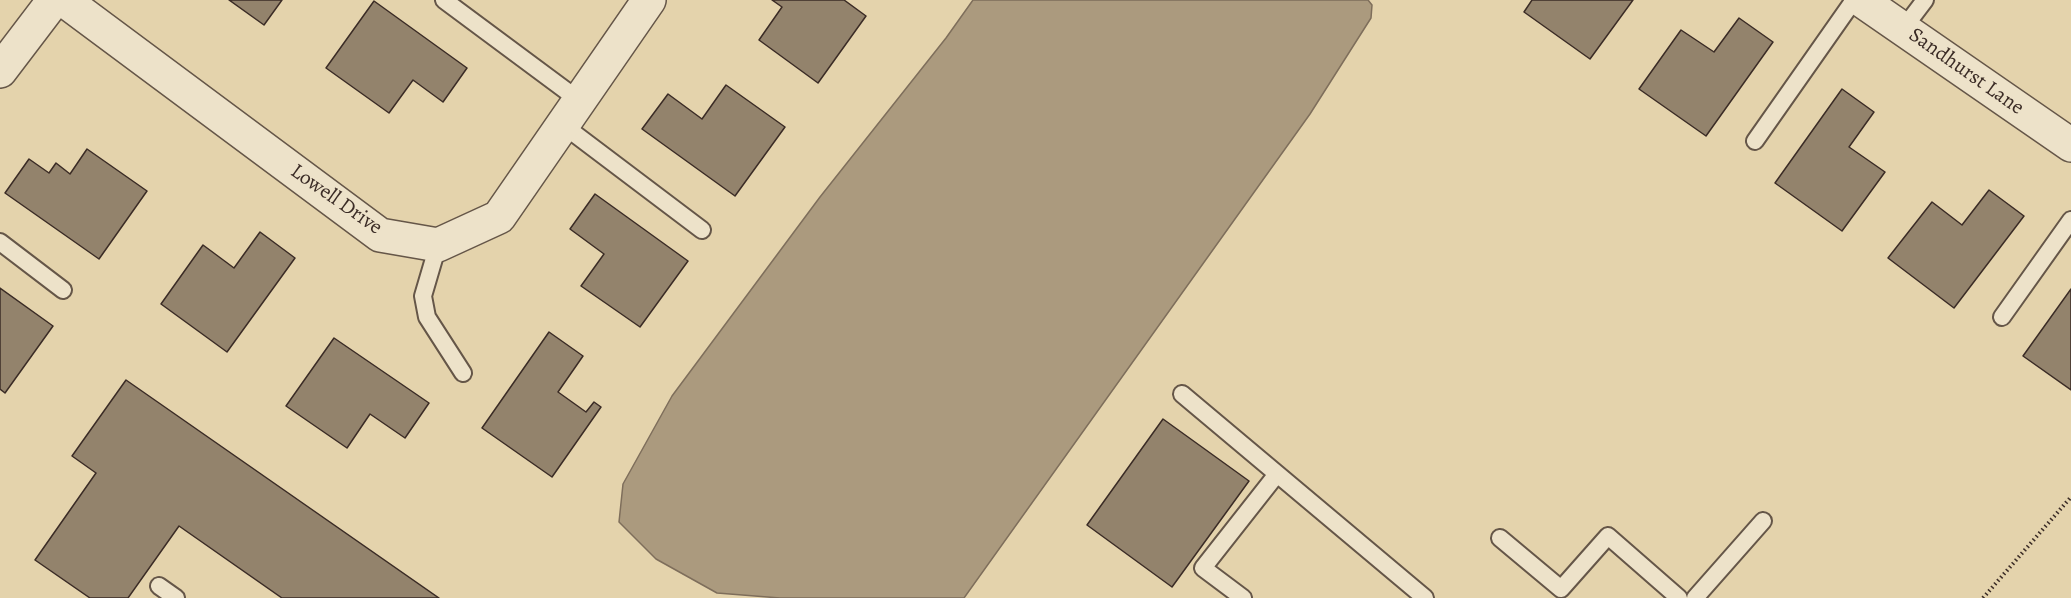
<!DOCTYPE html>
<style>
body{margin:0}
canvas{display:block;background:#e4d3ac}
</style>
<canvas width="2071" height="598"></canvas>
<script>
const c = document.querySelector('canvas').getContext('2d');
c.lineJoin = 'round';
function paint(path, color) { c.fillStyle = color; c.fill(path, 'evenodd'); }
function strokePath(path, color, width, dash) { c.strokeStyle = color; c.lineWidth = width; c.lineCap = dash ? 'butt' : 'round'; c.setLineDash(dash || []); c.stroke(path); }
function drawText(font, color, halo, rows, align = 'center') {
  c.font = font + ' Alegreya,serif'; c.lineWidth = 4.5; c.setLineDash([]); c.textBaseline = 'middle'; c.strokeStyle = halo; c.fillStyle = color; for (const [text, x, y, turn = 0] of rows) {
    c.save(); c.translate(x, y); c.rotate((+turn || 0) * Math.PI / 180); c.textAlign = isNaN(turn) ? turn : align; if (halo) c.strokeText(text, 0, 0); c.fillText(text, 0, 0); c.restore();
  }
}
const water = new Path2D(`
 M 973,0 L 1368,0 L 1372,5 L 1371,18 L 1310,114 L 964,598 L 780,598 L 717,593 L 656,559 L 619,522 L 623,484 L 672,396 L 820,197 L 946,38 Z`);
const building = new Path2D(`
 M 229,0 L 282,0 L 264,25 Z
 M 772,0 L 844,0 L 866,16 L 818,83 L 759,40 L 782,7 Z
 M 1532,0 L 1633,0 L 1590,59 L 1524,12 Z
 M 374,1 L 467,68 L 443,102 L 413,80 L 389,113 L 326,68 Z
 M 1739,18 L 1773,42 L 1706,136 L 1639,89 L 1681,30 L 1714,52 Z
 M 726,85 L 785,127 L 735,196 L 642,129 L 668,94 L 702,119 Z
 M 1842,89 L 1874,112 L 1849,147 L 1885,172 L 1842,231 L 1775,183 Z
 M 87,149 L 147,191 L 99,259 L 5,193 L 29,159 L 49,173 L 56,163 L 70,174 Z
 M 1989,190 L 2024,216 L 1954,308 L 1888,258 L 1932,202 L 1962,225 Z
 M 595,194 L 688,261 L 640,327 L 581,286 L 604,254 L 570,229 Z
 M 260,232 L 295,258 L 227,352 L 161,304 L 203,245 L 234,268 Z
 M 0,288 L 53,326 L 5,393 L 0,389 Z
 M 2071,289 L 2071,390 L 2023,356 Z
 M 549,332 L 583,356 L 558,392 L 586,412 L 594,402 L 601,407 L 552,477 L 482,428 Z
 M 334,338 L 429,403 L 405,438 L 370,414 L 347,448 L 286,406 Z
 M 126,380 L 439,598 L 282,598 L 179,526 L 128,598 L 90,598 L 35,560 L 96,473 L 72,456 Z
 M 1163,419 L 1249,481 L 1172,587 L 1087,525 Z`);
const path = new Path2D(`
 M 1983,598 L 2071,497`);
const service = new Path2D(`
 M 444,0 L 580,101
 M 1903,29 L 1925,0
 M 563,125 L 702,230
 M 1755,141 L 1854,0
 M 0,242 L 63,290
 M 438,245 L 423,296 L 427,317 L 463,373
 M 2002,317 L 2071,220
 M 1182,394 L 1425,598
 M 1500,538 L 1561,589 L 1608,536 L 1679,598
 M 159,586 L 176,598
 M 1243,598 L 1203,568 L 1277,474
 M 1695,598 L 1763,521`);
const minor = new Path2D(`
 M 64,0 L 380,235 L 438,245 L 499,217 L 649,0
 M 1861,0 L 2071,145
 M 0,71 L 54,0`);
const streetNames = [
 ["Sandhurst Lane",1966,72,35],
 ["Lowell Drive",336,200,35]
];
paint(water, '#ab9a7e');
strokePath(water, '#7e6e5b', 1.5);
paint(building, '#93836c');
strokePath(building, '#3b2c26', 1.5);
strokePath(service, '#655648', 20);
strokePath(minor, '#655648', 36);
strokePath(path, '#3b2c26', 4, [1.5, 3]);
strokePath(service, '#ede2c9', 16);
strokePath(minor, '#ede2c9', 33);
drawText('21px', '#3b2c26', '#ede2c9', streetNames);
</script>
